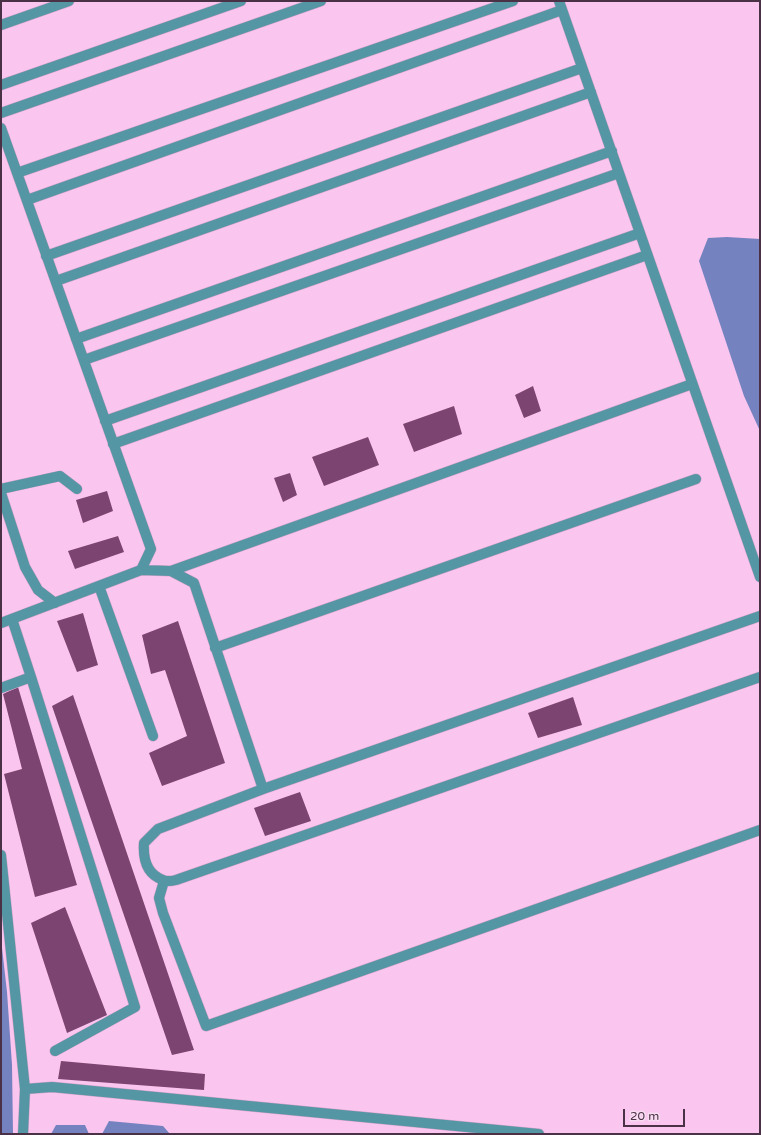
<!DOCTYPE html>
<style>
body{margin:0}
#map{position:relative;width:761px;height:1135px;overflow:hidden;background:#fac5ee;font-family:"Varela Round",sans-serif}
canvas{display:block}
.frame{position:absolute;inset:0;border:2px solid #4b3145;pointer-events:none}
.scale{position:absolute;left:623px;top:1109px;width:62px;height:18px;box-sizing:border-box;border:2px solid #4b3145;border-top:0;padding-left:5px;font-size:12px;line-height:14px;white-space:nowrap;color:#4b3145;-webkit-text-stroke:3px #f7dcf1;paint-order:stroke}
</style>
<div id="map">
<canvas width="761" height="1135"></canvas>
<div class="frame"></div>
<div class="scale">20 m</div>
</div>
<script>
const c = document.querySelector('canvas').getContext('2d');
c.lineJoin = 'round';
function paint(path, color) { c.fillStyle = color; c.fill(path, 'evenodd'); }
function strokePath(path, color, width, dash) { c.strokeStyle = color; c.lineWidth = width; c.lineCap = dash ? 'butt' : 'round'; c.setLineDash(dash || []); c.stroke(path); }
const water = new Path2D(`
 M 727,237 L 760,239 L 760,431 L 744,396 L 699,261 L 708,238 Z
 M 1,939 L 7,992 L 12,1065 L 13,1134 L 1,1134 Z
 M 109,1121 L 163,1126 L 170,1134 L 102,1134 Z
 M 56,1125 L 85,1125 L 89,1134 L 51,1134 Z`);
const building = new Path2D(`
 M 533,386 L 541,411 L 524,418 L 515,395 Z
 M 454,406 L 462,434 L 414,452 L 403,424 Z
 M 368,437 L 379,465 L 324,486 L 312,457 Z
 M 290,473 L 297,495 L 283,502 L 274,478 Z
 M 107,491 L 113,511 L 83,523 L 76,500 Z
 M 118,536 L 124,552 L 75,569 L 68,551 Z
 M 83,613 L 98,665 L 77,672 L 57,621 Z
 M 178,621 L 225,763 L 162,786 L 149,753 L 187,736 L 165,670 L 151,674 L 142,635 Z
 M 18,687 L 77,885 L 35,897 L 4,774 L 22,769 L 3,694 Z
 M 73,695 L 194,1050 L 172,1055 L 52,706 Z
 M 573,697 L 582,725 L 538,738 L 528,713 Z
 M 300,792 L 311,821 L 265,836 L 254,808 Z
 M 65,907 L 107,1015 L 67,1033 L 31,923 Z
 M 61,1061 L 205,1074 L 204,1090 L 58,1079 Z`);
const minor = new Path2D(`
 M 559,1 L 760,577
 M 1,25 L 69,1
 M 1,85 L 241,1
 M 1,113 L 321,1
 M 1,128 L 151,549 L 141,570
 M 17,173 L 513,1
 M 27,200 L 562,10
 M 46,256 L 582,68
 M 56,281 L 591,92
 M 76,339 L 612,151
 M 84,360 L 619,173
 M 105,421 L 640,233
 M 113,444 L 647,255
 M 1,489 L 60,476 L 77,489
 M 1,493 L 25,567 L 38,590 L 55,603
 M 171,571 L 692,384
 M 99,586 L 153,736
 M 760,616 L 263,789 L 158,829 L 144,843 C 143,858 146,874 163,880 C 167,882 172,881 176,880 L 760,677
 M 1,623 L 141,570 L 171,571 L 194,583 L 263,789
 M 215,648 L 696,479
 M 31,677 L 135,1007 L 55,1051
 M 1,688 L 31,677 L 12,619
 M 1,855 L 25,1089 L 23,1134
 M 164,881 L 159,898 L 163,913 L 206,1026 L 760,830
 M 25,1089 L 52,1087 L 539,1134`);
paint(water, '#7582c0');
paint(building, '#7c4471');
strokePath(minor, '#d4a4c9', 11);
strokePath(minor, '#5596a5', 10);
</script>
